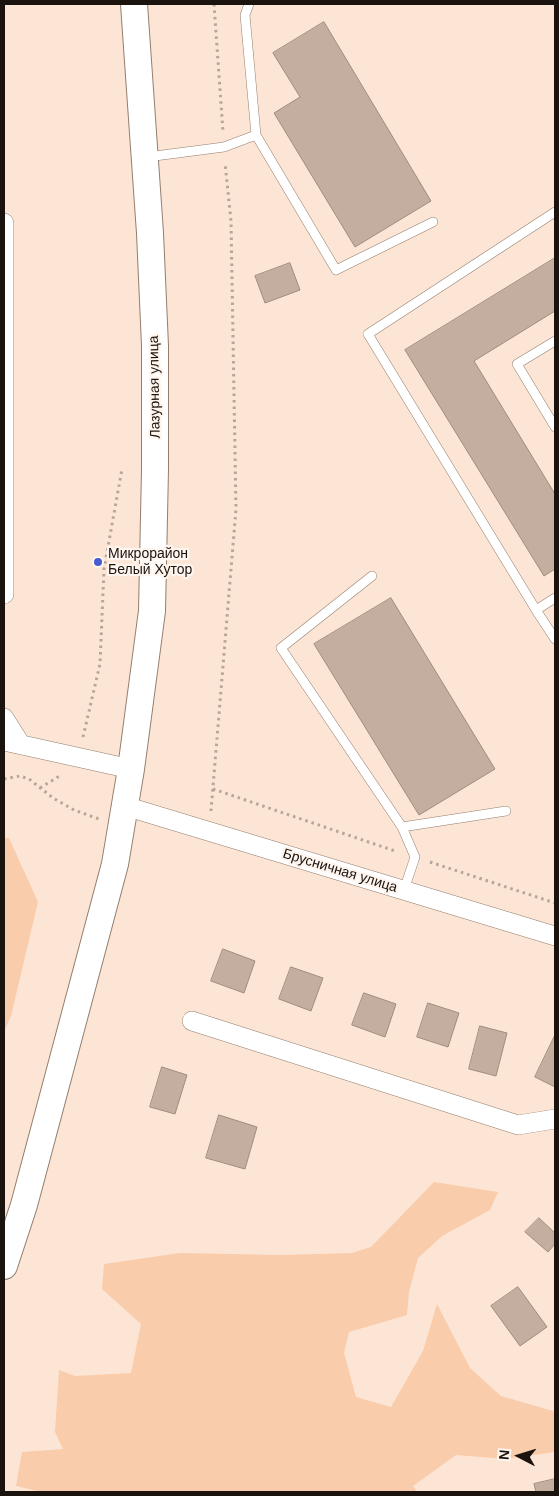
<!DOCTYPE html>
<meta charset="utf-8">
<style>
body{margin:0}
#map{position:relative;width:559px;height:1496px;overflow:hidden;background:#fce5d5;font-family:Helvetica,sans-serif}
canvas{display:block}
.frame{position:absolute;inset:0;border:5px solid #1b130d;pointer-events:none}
.north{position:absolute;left:494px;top:1431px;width:50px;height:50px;-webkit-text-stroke:4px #fff5ef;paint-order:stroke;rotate:275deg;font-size:14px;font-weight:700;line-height:20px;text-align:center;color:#1b130d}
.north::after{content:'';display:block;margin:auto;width:18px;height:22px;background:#1b130d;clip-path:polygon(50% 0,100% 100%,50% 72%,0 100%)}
</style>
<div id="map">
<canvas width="559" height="1496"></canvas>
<div class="frame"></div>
<div class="north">N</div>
</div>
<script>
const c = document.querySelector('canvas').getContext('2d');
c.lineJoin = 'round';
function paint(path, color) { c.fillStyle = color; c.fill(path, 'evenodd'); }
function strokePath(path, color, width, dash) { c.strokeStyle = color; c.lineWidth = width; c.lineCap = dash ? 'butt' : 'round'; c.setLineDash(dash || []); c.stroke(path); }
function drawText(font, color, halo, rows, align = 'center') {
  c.font = font + ' Helvetica,sans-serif'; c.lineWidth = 4.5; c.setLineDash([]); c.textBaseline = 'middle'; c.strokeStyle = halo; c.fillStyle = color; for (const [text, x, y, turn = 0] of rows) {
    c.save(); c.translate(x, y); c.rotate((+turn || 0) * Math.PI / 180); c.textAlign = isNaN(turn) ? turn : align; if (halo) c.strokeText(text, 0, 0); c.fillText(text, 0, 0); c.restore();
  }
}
const green = new Path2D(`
 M 4,838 L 9,838 L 38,902 L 11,1016 L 4,1032 Z
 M 434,1182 L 498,1192 L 490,1210 L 442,1236 L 418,1258 L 409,1292 L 407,1315 L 349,1332 L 344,1353 L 356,1397 L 391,1407 L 423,1351 L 437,1304 L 470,1368 L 501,1396 L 553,1411 L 555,1415 L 555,1452 L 506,1459 L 456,1455 L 413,1486 L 417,1492 L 42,1492 L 16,1486 L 22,1452 L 63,1449 L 55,1432 L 59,1370 L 75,1376 L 131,1373 L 141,1324 L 102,1289 L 104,1264 L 180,1253 L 281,1255 L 352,1253 L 371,1247 Z`);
const building = new Path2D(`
 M 324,22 L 431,201 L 355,247 L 274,113 L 300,97 L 273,53 Z
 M 555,258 L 555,311 L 474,361 L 555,494 L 555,569 L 544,576 L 405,350 Z
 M 290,263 L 300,290 L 265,303 L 255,276 Z
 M 391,598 L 495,769 L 419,815 L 314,644 Z
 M 223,949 L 255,961 L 244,993 L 211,981 Z
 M 291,967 L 323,978 L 311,1011 L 279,999 Z
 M 364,993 L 396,1004 L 385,1037 L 352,1025 Z
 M 428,1003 L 459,1013 L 448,1047 L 417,1037 Z
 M 480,1026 L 507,1033 L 496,1076 L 469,1069 Z
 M 555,1035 L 555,1087 L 535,1077 Z
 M 162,1067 L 187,1075 L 175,1114 L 150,1107 Z
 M 219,1115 L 257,1127 L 245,1169 L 206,1158 Z
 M 539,1218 L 555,1233 L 555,1244 L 548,1252 L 525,1232 Z
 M 518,1287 L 547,1327 L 520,1346 L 491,1306 Z
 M 555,1479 L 555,1492 L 536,1492 L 534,1484 Z`);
const path = new Path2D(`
 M 214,4 L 223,132
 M 83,737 L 100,664 L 104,569 L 122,469
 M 4,779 L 20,776 L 29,779 L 53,798 L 74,810 L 99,819
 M 40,788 L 61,775
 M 213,789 L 395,851
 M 211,811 L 236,509 L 231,221 L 225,163
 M 430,862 L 555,903`);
const lane = new Path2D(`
 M 249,4 L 245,15 L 256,135
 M 147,157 L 224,147 L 256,135 L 336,270 L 433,222
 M 555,212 L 368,334 L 536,610 L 555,639
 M 555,341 L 517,364 L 555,427
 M 372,576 L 281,648 L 402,827 L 415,857 L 404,890
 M 536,610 L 555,598
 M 402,827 L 506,811`);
const street = new Path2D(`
 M 4,223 L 4,594
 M 4,718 L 21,745
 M 4,741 L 131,769
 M 125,806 L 555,936
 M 192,1021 L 518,1125 L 555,1119`);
const secondary = new Path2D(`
 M 4,1266 L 24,1205 L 115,864 L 131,769 L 152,611 L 155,469 L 155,346 L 150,233 L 134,4`);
const markers = [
 [98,562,5,"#455cd0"]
];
const streetNames = [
 ["Лазурная улица",155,387,-91],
 ["Брусничная улица",340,871,17]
];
const poiNames = [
 ["Микрорайон",108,554],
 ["Белый Хутор",108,570]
];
paint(green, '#f9ccab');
paint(building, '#c4ae9f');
strokePath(building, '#a08c7c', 1);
strokePath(lane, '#937e6f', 10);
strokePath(street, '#937e6f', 20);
strokePath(secondary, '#937e6f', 28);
strokePath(path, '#b7a598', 3, [2.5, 4]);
strokePath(lane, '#fff', 9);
strokePath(street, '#fff', 19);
strokePath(secondary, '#fff', 26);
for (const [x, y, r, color] of markers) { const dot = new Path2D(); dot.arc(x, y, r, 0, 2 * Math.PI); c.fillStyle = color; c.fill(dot); strokePath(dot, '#fff5ef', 2); }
drawText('14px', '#1b130d', '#fff5ef', streetNames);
drawText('14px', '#1b130d', '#fff5ef', poiNames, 'left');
</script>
